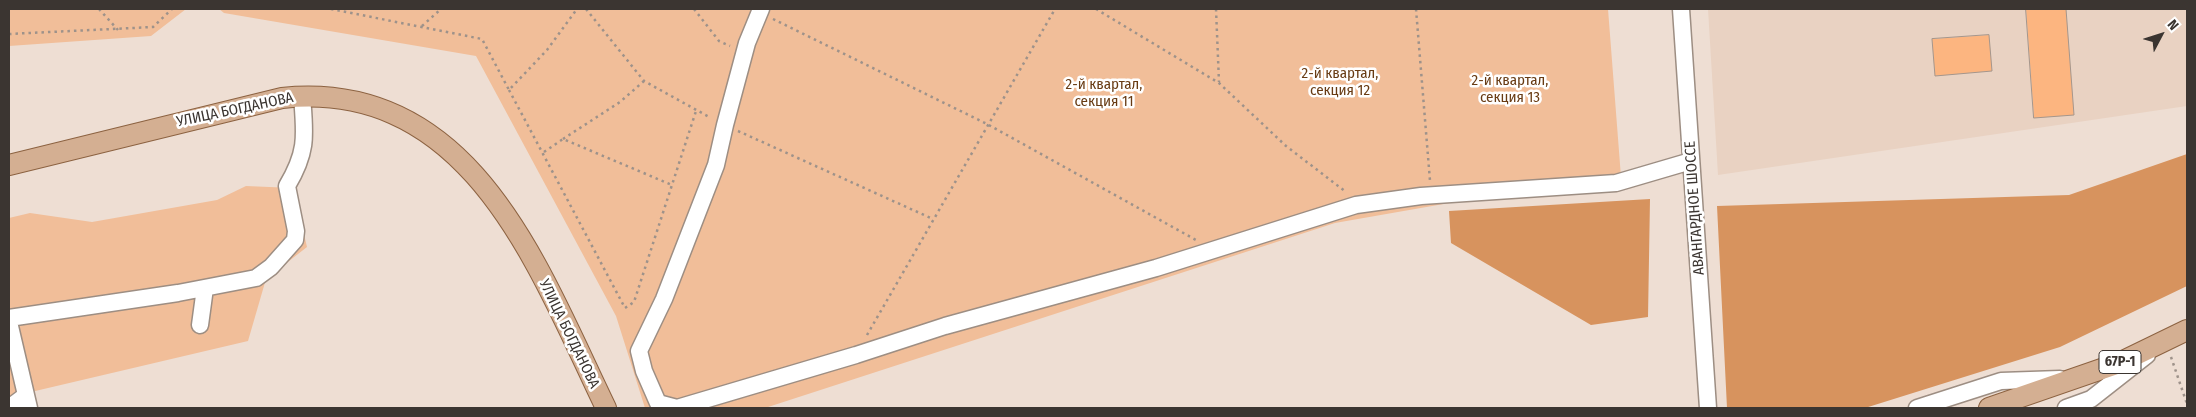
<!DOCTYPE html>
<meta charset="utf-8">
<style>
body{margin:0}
#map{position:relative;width:2196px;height:417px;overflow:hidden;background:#eeded3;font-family:"Fira Sans Condensed",sans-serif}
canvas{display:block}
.frame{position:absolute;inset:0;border:10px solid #3b3531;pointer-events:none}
.north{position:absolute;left:2136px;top:10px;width:50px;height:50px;-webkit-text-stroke:4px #fff;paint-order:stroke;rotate:50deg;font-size:14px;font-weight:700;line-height:20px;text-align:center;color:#3b3531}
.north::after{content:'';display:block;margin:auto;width:18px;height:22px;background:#3b3531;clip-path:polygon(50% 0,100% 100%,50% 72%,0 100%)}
</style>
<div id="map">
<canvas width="2196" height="417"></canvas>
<div class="frame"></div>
<div class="north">N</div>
</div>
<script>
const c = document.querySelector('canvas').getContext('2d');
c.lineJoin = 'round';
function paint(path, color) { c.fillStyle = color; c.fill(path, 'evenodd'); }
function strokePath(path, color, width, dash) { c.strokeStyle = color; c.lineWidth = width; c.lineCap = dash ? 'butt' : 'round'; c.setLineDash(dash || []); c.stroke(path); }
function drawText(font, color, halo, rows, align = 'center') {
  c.font = font + ' "Fira Sans Condensed",sans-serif'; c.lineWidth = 5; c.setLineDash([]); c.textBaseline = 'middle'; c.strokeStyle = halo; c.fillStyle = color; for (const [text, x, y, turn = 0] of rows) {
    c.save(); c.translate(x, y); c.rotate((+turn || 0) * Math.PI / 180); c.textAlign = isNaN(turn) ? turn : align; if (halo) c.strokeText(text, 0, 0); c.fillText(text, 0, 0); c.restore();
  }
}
const built = new Path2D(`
 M 1708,9 L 2187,9 L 2187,106 L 1718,175 Z`);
const green = new Path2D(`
 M 9,9 L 186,9 L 151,36 L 9,46 Z
 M 219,9 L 1608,9 L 1622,190 L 1455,202 L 1335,223 L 765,408 L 645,408 L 616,316 L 476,56 L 224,13 Z
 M 246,186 L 293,188 L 307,247 L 266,279 L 248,341 L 31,392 L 9,408 L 9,218 L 30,213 L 92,222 L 217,200 Z`);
const forest = new Path2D(`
 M 2187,154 L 2187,286 L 2060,347 L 1865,408 L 1727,408 L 1717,206 L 2069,195 Z
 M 1650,199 L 1648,317 L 1591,325 L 1451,243 L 1449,211 Z`);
const building = new Path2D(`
 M 2026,9 L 2066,9 L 2074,115 L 2034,118 Z
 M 1989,35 L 1992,71 L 1935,76 L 1932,39 Z`);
const path = new Path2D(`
 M 99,9 L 118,30
 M 331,9 L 482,39 L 509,90 L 547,50 L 577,9
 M 586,9 L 644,81 L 711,118
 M 694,9 L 719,41 L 730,46
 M 1096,9 L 1219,83 L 1286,146 L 1346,192
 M 1216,9 L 1219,82
 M 1416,9 L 1430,181
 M 773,19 L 987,124 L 1196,240
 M 422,26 L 441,9
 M 9,34 L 153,27 L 172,9
 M 509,90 L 625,308 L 634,302 L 696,111
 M 738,131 L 933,219
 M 563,139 L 620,102 L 644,81
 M 544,152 L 563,139 L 672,185
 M 867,335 L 1055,9
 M 2171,357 L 2187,404`);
const minor = new Path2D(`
 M 761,9 L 747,43 L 725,125 L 716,165 L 664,299 L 639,351 L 644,371 L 658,403 L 677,408 L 856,355 L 945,326 L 1156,268 L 1356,205 L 1421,196 L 1616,183 L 1691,161
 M 1681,9 L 1708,408
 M 9,318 L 178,293 L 256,278 L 271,267 L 295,240 L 296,231 L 287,186 C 308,151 305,135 302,96
 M 9,322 L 29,408
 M 200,325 L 205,288
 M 9,408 L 25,396
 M 1917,408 L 2001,381 L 2060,379
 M 2066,408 L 2091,399 L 2147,355`);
const major = new Path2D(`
 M 9,165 L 282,98 C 472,78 539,270 606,408
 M 1989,408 L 2119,363 L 2187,330`);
const shields = [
 [2120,362,42]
];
const shieldNames = [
 ["67Р-1",2120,362]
];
const parkNames = [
 ["2-й квартал,",1340,74],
 ["секция 12",1340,91],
 ["2-й квартал,",1510,81],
 ["секция 13",1510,98],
 ["2-й квартал,",1104,85],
 ["секция 11",1104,102]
];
const streetNames = [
 ["УЛИЦА БОГДАНОВА",235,110,-12],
 ["АВАНГАРДНОЕ ШОССЕ",1695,208,-94],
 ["УЛИЦА БОГДАНОВА",569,334,64]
];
paint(built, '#e9d2c2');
paint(green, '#f1be99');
paint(forest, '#d7935e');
paint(building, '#fcb580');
strokePath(building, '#a5968c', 1);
strokePath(minor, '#9d8e83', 19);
strokePath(major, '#8c6241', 22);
strokePath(path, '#9e928a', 2.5, [2.5, 4]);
strokePath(minor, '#fff', 16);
strokePath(major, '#d4af92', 20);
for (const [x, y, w] of shields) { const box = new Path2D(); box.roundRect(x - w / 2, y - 11.5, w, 23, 4); c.fillStyle = '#fff'; c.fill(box); strokePath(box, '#3b3531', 1); }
drawText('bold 14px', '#3b3531', null, shieldNames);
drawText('15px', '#683b13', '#fff', parkNames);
drawText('15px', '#3b3531', '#fff', streetNames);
</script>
